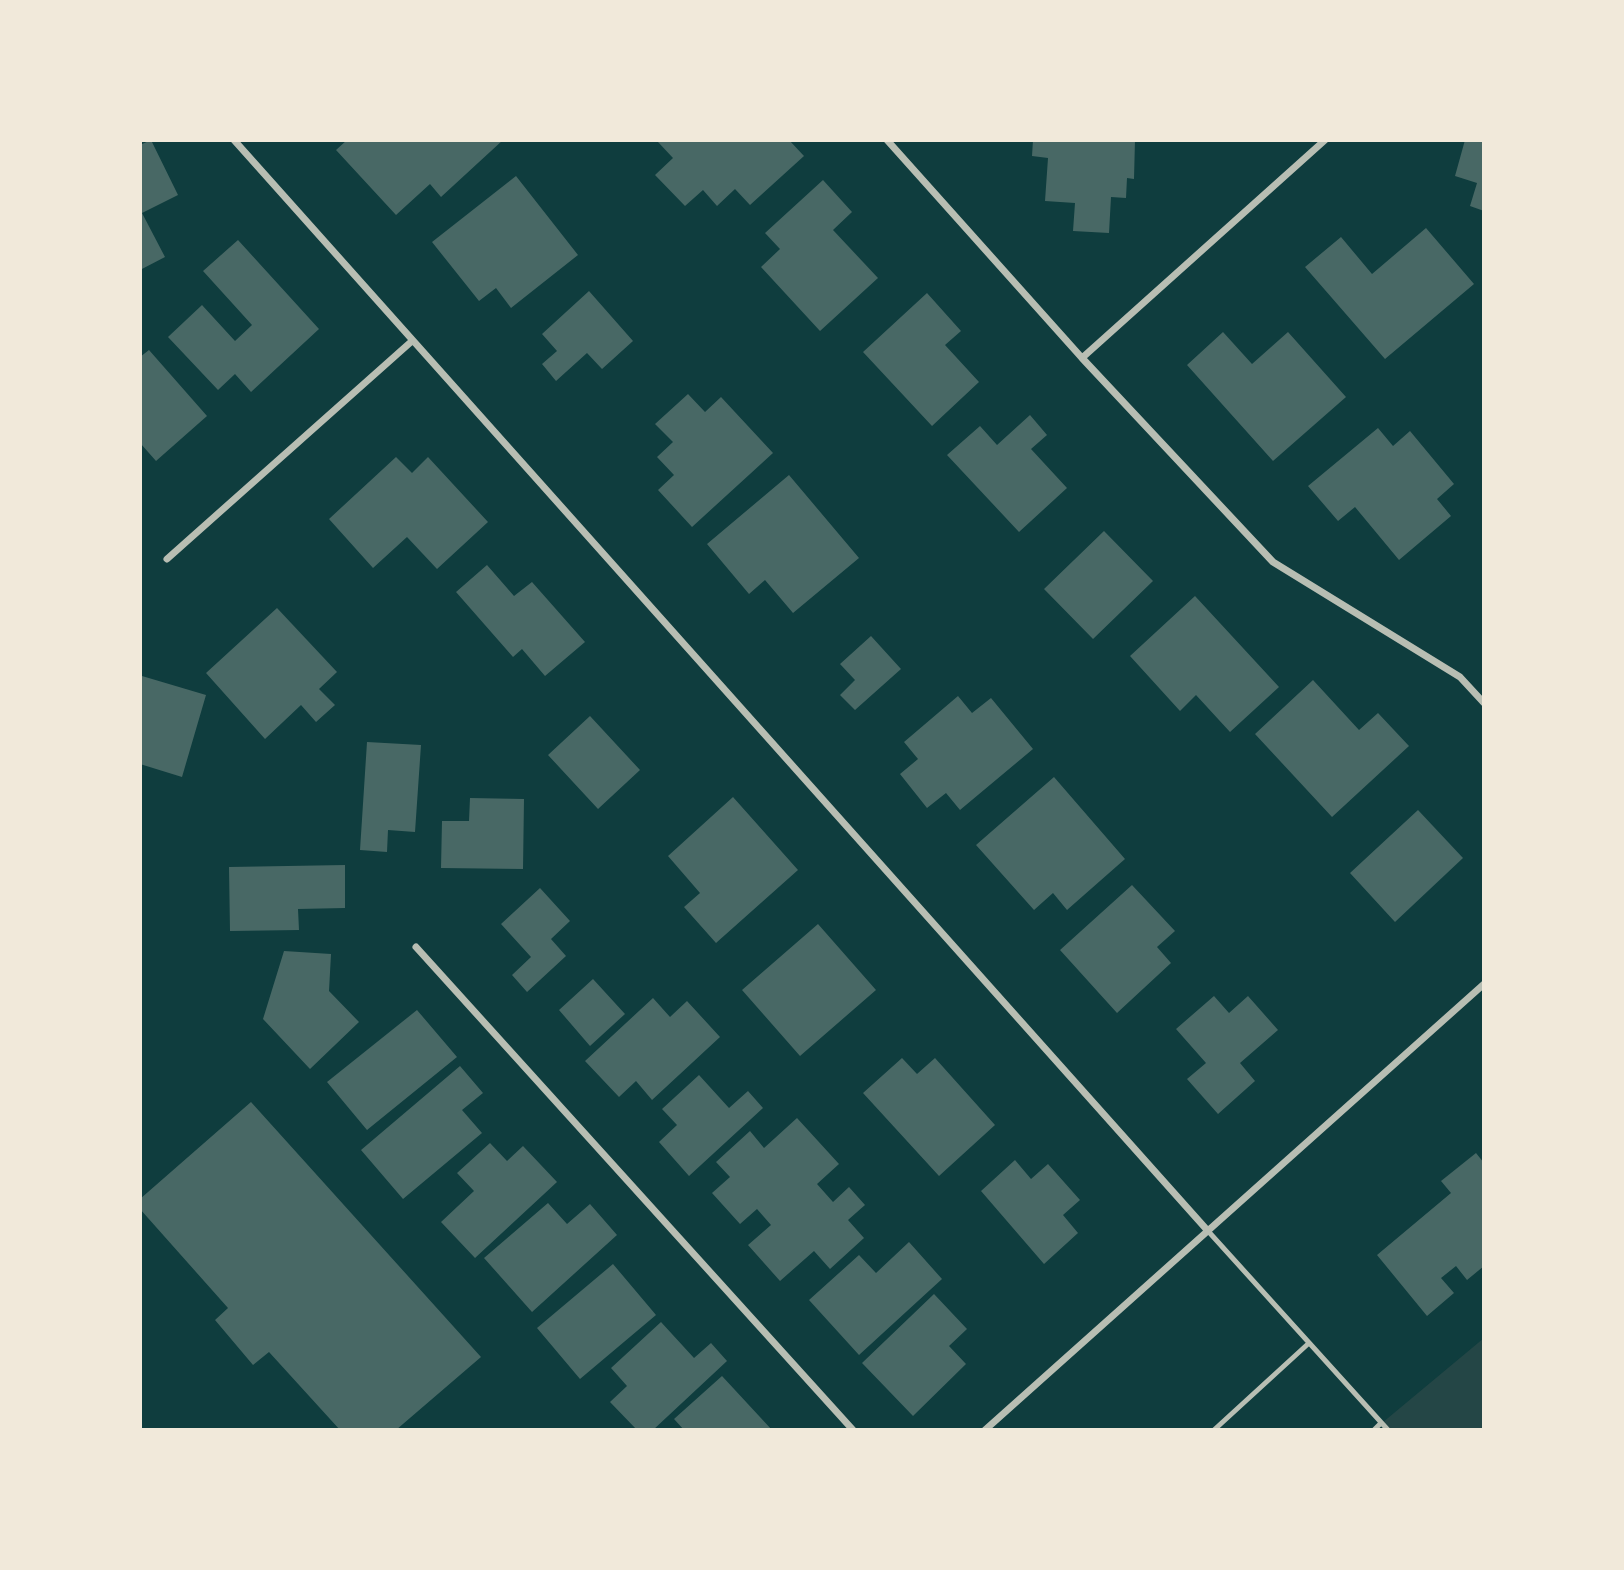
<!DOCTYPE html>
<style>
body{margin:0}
#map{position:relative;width:1624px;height:1570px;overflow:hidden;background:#0f3d3e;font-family:Figtree,sans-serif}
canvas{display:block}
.frame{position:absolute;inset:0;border:142px solid #f1e9da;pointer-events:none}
</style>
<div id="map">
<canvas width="1624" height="1570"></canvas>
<div class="frame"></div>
</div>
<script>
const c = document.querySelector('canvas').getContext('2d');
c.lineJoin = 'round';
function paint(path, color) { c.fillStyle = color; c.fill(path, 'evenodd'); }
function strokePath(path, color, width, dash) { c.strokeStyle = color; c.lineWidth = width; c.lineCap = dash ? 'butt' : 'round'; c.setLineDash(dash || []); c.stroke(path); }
const green = new Path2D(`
 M 1484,1338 L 1484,1430 L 1388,1430 L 1382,1423 Z`);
const building = new Path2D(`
 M 151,140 L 178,195 L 142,213 L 165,257 L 140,270 L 140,145 Z
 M 347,140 L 503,140 L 441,197 L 430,184 L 396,215 L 336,150 Z
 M 660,140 L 789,140 L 804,156 L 750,205 L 735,189 L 717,206 L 703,190 L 685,206 L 655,175 L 673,158 L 658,142 Z
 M 1033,140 L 1135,140 L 1134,179 L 1127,178 L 1126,198 L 1111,197 L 1109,233 L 1073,231 L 1075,203 L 1045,201 L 1048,158 L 1032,156 Z
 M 1465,140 L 1484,140 L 1484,211 L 1470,206 L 1477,183 L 1455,176 Z
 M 516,176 L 578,255 L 511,308 L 496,288 L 479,301 L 432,242 Z
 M 823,180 L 852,212 L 833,230 L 878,278 L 820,331 L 761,267 L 780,249 L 765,233 Z
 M 1426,228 L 1474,284 L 1385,359 L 1305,267 L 1341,237 L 1372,274 Z
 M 238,240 L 319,329 L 251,392 L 235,374 L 218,390 L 168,337 L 202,305 L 235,341 L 252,325 L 203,271 Z
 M 589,291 L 633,341 L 602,369 L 587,353 L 556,381 L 542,364 L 557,351 L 542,334 Z
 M 927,293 L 961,331 L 945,345 L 979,382 L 932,426 L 863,352 Z
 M 1223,332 L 1252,364 L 1288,332 L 1346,397 L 1273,461 L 1187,365 Z
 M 149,350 L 207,416 L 156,461 L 141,444 L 140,445 L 140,357 Z
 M 688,394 L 705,412 L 721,397 L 773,453 L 692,527 L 658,490 L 674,475 L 657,457 L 673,442 L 655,424 Z
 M 1030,415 L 1047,435 L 1031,449 L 1067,488 L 1019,532 L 947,455 L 980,426 L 997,445 Z
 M 1378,428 L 1393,446 L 1410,431 L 1454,484 L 1437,499 L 1451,516 L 1399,560 L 1355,507 L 1338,521 L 1308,486 Z
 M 396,457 L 412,473 L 428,457 L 488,522 L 437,569 L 407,537 L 373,568 L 329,519 Z
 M 789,475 L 859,558 L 793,613 L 765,580 L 749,594 L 707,544 Z
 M 1104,531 L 1153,581 L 1093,639 L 1044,589 Z
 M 487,565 L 514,596 L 532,582 L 585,642 L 545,676 L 522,649 L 513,657 L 456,592 Z
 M 1195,596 L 1279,687 L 1230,732 L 1196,695 L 1180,711 L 1130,656 Z
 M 277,608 L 337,672 L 319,689 L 335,705 L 316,722 L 301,705 L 265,739 L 206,673 Z
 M 871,636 L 901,669 L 855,710 L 840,695 L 855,680 L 840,664 Z
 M 142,676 L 206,695 L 182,777 L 140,764 L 140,682 Z
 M 1313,680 L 1359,730 L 1378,713 L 1409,746 L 1332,817 L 1255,734 Z
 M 958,696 L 972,713 L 991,698 L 1033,749 L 960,810 L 946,793 L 927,808 L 900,774 L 918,759 L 904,742 Z
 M 590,716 L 640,770 L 598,809 L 548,755 Z
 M 367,742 L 421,745 L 415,832 L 388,830 L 387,852 L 360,850 Z
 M 1054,777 L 1125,859 L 1067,910 L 1053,893 L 1034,910 L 976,845 Z
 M 733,797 L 798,870 L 716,943 L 684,907 L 700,893 L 668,856 Z
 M 470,798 L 524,799 L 523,869 L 441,868 L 442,821 L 469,821 Z
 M 1418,810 L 1463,858 L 1395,922 L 1350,873 Z
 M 345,865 L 345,908 L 298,909 L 299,930 L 230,931 L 229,867 Z
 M 1132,885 L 1175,931 L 1157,947 L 1171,963 L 1117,1013 L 1060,950 Z
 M 540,888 L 570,921 L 551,939 L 566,956 L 527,992 L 512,975 L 531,957 L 501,924 Z
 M 818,924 L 876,990 L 800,1056 L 742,990 Z
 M 284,951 L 331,954 L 329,991 L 359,1022 L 310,1069 L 263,1019 Z
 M 593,979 L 625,1014 L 590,1046 L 559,1010 Z
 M 1214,996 L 1229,1013 L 1248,996 L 1278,1030 L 1240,1063 L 1255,1081 L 1218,1114 L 1187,1079 L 1206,1063 L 1176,1029 Z
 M 653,998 L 670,1017 L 687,1001 L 720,1037 L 652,1100 L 636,1081 L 619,1097 L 585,1061 Z
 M 417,1010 L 457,1057 L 367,1130 L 327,1082 Z
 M 902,1058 L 917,1074 L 935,1058 L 995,1125 L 939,1176 L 863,1093 Z
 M 460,1066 L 483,1093 L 462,1110 L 482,1133 L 403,1199 L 361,1150 Z
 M 699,1075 L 729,1108 L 748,1091 L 763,1108 L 689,1176 L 659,1142 L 677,1125 L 662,1109 Z
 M 251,1102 L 481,1357 L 396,1430 L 340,1430 L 269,1352 L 253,1365 L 215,1320 L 228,1308 L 140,1209 L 140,1199 Z
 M 797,1118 L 839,1164 L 817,1184 L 833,1202 L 849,1187 L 865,1205 L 848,1220 L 864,1238 L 830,1269 L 814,1251 L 780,1281 L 748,1245 L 771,1225 L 757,1209 L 740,1224 L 712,1193 L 730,1177 L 716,1162 L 750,1131 L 764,1148 Z
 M 490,1143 L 507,1161 L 523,1146 L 557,1182 L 475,1258 L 441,1222 L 474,1191 L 457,1173 Z
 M 1476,1153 L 1484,1163 L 1484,1266 L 1467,1280 L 1456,1266 L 1441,1278 L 1454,1293 L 1427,1316 L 1377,1255 L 1451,1193 L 1441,1181 Z
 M 1015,1160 L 1031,1179 L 1048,1164 L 1080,1200 L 1063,1215 L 1078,1233 L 1044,1264 L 981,1191 Z
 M 548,1203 L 567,1224 L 590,1204 L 617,1235 L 532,1312 L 484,1258 Z
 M 909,1242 L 942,1279 L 859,1355 L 809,1300 L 859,1255 L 876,1273 Z
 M 613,1264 L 656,1315 L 580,1379 L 537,1328 Z
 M 934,1294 L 967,1329 L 949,1346 L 966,1364 L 913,1416 L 862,1363 Z
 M 661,1322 L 694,1358 L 711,1343 L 727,1361 L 653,1430 L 637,1430 L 610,1402 L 627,1386 L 611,1368 Z
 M 722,1376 L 772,1430 L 684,1430 L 674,1419 Z`);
const service = new Path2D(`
 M 1208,1231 L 1388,1430
 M 1214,1430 L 1309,1343
 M 1374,1430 L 1381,1423`);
const minor = new Path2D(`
 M 234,140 L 1208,1231
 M 887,140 L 1082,358 L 1273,562 L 1460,677 L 1484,703
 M 1082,358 L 1325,140
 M 167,559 L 412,341
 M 416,947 L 853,1430
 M 985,1430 L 1484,984`);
paint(green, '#244646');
paint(building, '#486865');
strokePath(service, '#b8beb3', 5);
strokePath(minor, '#b8beb3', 7);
</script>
